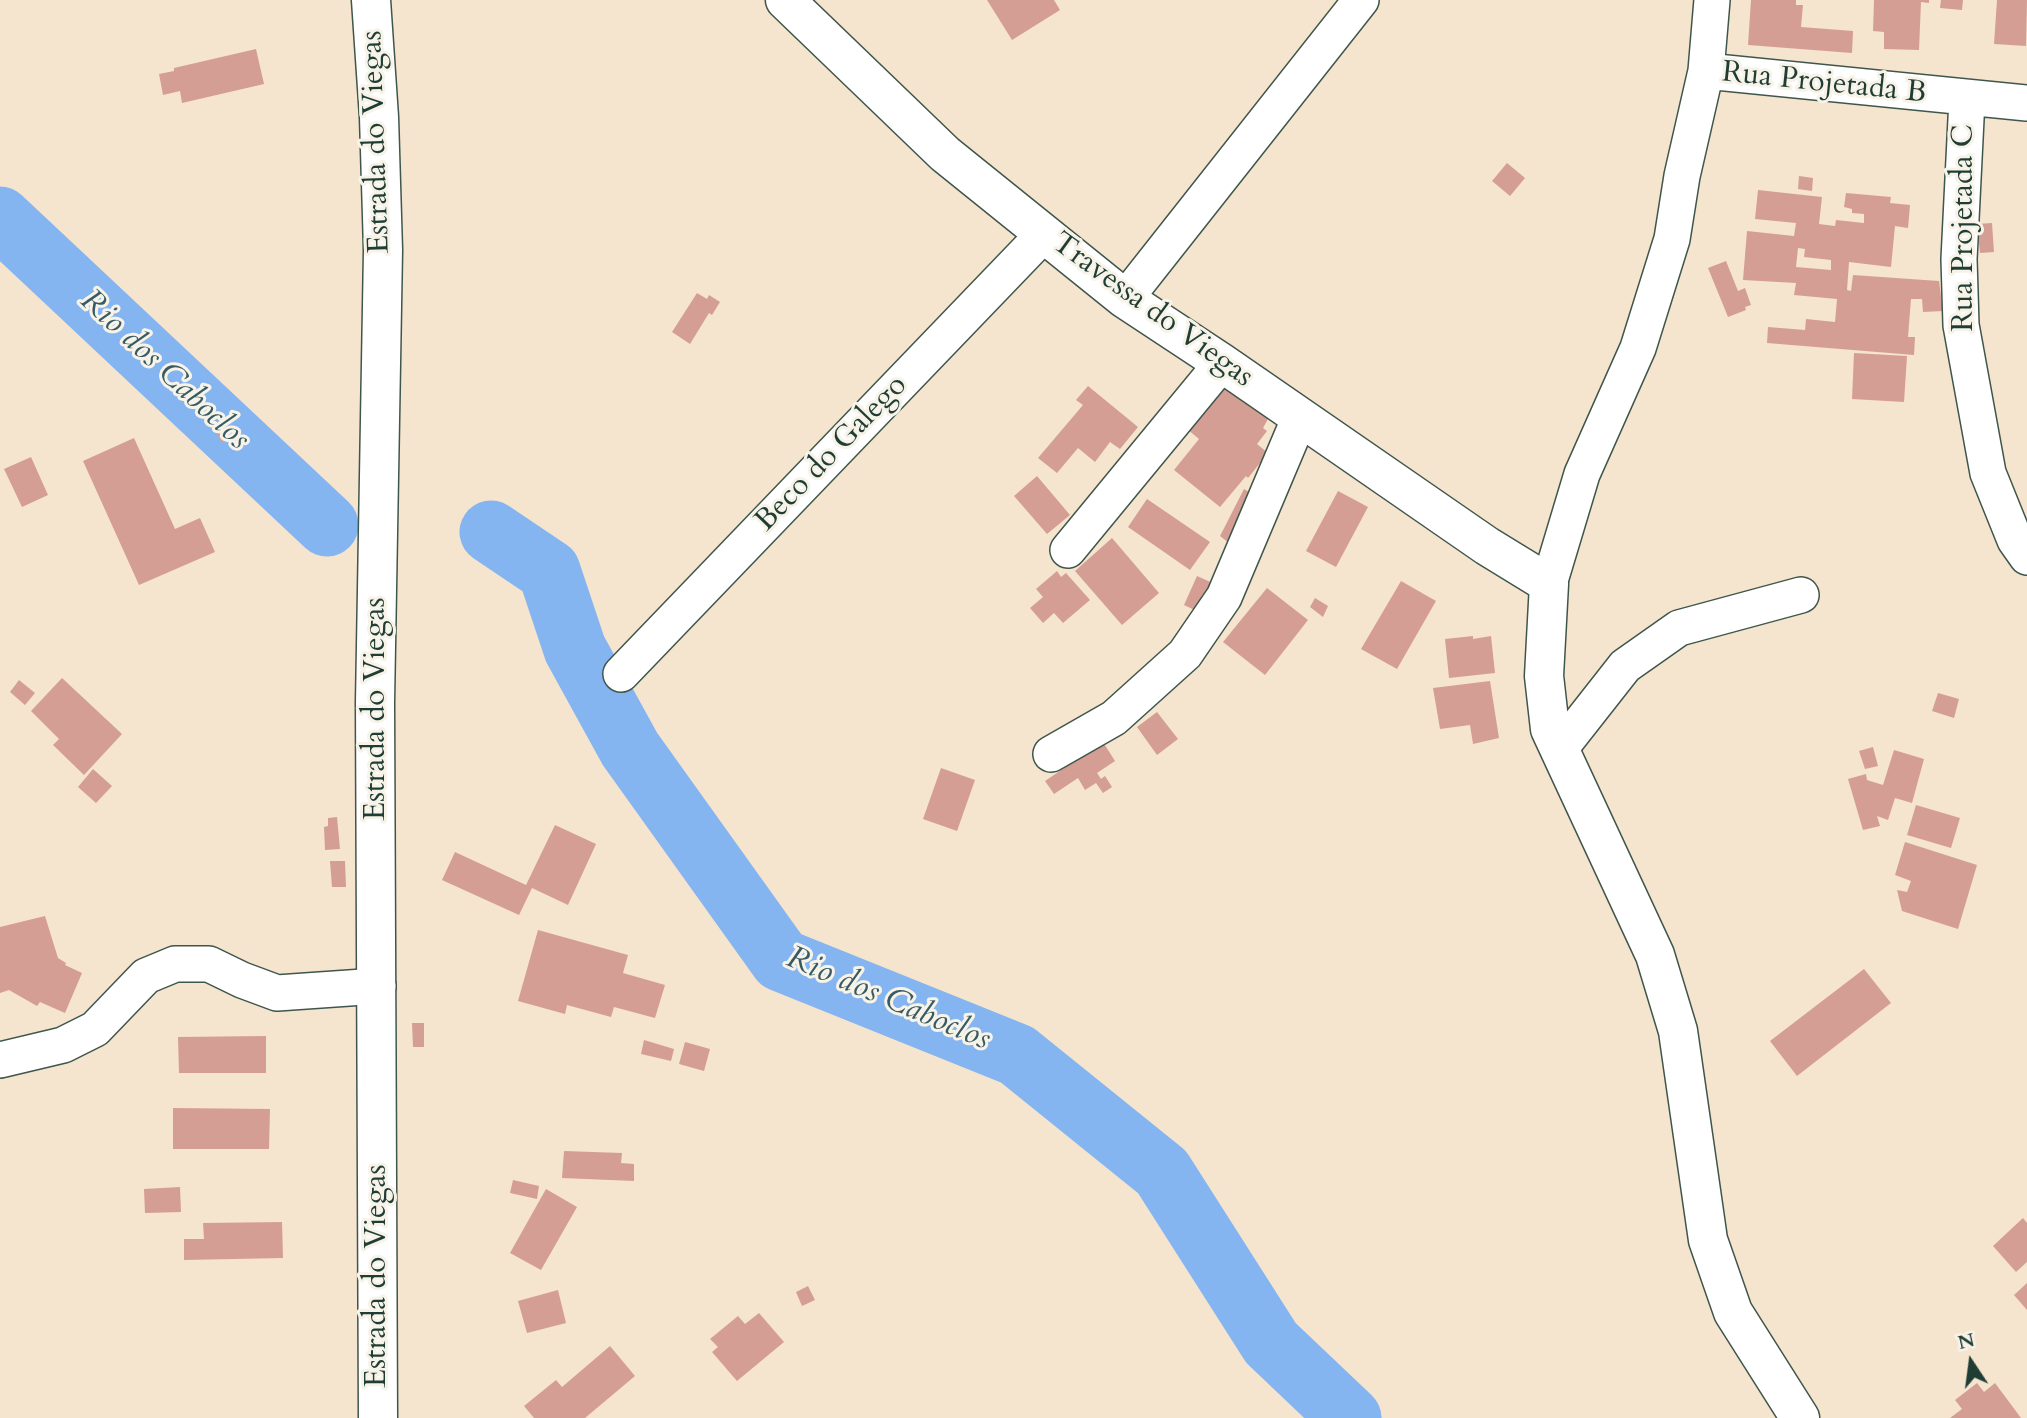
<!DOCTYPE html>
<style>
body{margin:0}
#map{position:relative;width:2027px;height:1418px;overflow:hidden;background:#f5e4ce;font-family:Cardo,serif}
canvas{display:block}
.north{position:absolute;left:1936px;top:1327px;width:70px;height:70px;-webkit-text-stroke:5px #f7f3e8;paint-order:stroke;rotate:347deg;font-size:19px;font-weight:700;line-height:28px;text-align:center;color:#1f3d34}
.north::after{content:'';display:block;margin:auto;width:24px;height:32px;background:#1f3d34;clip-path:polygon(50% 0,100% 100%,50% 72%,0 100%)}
</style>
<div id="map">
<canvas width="2027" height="1418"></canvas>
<div class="north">N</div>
</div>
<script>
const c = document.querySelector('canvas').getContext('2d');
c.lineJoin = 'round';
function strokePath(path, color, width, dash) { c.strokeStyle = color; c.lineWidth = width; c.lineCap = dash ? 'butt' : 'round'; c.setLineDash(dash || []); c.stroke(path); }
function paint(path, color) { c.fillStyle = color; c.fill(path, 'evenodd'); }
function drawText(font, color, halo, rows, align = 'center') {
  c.font = font + ' Cardo,serif'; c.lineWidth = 6; c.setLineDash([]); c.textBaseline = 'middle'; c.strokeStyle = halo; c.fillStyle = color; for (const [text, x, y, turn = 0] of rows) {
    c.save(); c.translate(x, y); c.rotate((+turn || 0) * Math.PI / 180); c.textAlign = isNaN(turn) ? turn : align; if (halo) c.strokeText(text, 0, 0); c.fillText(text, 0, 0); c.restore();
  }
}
const river = new Path2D(`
 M 0,218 L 327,525
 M 491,532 L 549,571 L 575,649 L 630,749 L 781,960 L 1017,1055 L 1162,1172 L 1271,1343 L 1350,1418`);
const building = new Path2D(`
 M 987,0 L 1054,0 L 1060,10 L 1012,40 Z
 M 1751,0 L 1796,0 L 1796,5 L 1803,5 L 1801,27 L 1853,31 L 1852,53 L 1748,45 Z
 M 1874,0 L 1929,0 L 1929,3 L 1921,2 L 1919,50 L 1884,49 L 1884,32 L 1873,31 Z
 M 1941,0 L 1963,0 L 1962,10 L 1940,8 Z
 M 1997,0 L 2027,0 L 2026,46 L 1994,44 Z
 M 256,49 L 264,84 L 182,103 L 180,91 L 163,95 L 159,74 L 174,71 L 174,68 Z
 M 1507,163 L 1525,178 L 1510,196 L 1492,181 Z
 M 1799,176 L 1813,178 L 1812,191 L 1798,189 Z
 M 1758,190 L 1822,197 L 1819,224 L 1835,226 L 1836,220 L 1864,223 L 1864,214 L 1852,213 L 1852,209 L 1844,207 L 1846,193 L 1891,197 L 1890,203 L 1910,205 L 1908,228 L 1895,226 L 1891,267 L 1849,262 L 1847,290 L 1851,291 L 1853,275 L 1939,281 L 1943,311 L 1923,312 L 1922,299 L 1911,299 L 1908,337 L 1915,337 L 1914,355 L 1767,343 L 1768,327 L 1805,330 L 1806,319 L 1835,322 L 1837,299 L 1794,295 L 1796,283 L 1743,280 L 1747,231 L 1794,236 L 1796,223 L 1755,219 ZM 1798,248 L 1805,249 L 1804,257 L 1831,260 L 1831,270 L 1796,267 Z
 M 1992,223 L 1994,252 L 1980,253 L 1977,224 Z
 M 1726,261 L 1738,291 L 1745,288 L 1751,305 L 1745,307 L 1746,310 L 1728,317 L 1708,268 Z
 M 697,293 L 707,299 L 709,295 L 720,302 L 712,315 L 709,313 L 690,344 L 672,332 Z
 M 1854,353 L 1907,356 L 1904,402 L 1852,399 Z
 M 1225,385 L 1269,417 L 1263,428 L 1267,431 L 1257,444 L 1268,453 L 1248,478 L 1246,476 L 1220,507 L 1174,470 L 1199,439 L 1187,429 Z
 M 1088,386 L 1138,427 L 1120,449 L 1110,442 L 1095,462 L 1078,448 L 1057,473 L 1038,458 L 1083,405 L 1076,400 Z
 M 224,428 L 228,440 L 220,442 L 217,430 Z
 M 134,438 L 175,529 L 200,518 L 215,552 L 139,585 L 83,461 Z
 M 31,457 L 48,495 L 22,507 L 4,469 Z
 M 1037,476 L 1070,515 L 1047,534 L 1014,496 Z
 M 1244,489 L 1256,496 L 1233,546 L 1220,536 Z
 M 1338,491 L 1368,507 L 1336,567 L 1306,551 Z
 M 1147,499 L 1210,542 L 1190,570 L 1128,527 Z
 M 1112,538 L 1159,593 L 1122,625 L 1075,571 Z
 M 1057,571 L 1061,577 L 1066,573 L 1090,600 L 1063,623 L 1054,613 L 1043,623 L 1030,608 L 1043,597 L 1036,589 Z
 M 1197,576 L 1215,584 L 1201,613 L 1184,605 Z
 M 1401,581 L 1436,601 L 1397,669 L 1361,649 Z
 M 1267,588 L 1308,620 L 1265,675 L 1223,642 Z
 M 1315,598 L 1328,606 L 1323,617 L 1310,607 Z
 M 1473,636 L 1473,639 L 1491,636 L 1495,673 L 1449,678 L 1445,639 Z
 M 62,678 L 122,734 L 84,775 L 53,745 L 59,739 L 31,711 Z
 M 19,680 L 35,693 L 25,705 L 10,692 Z
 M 1490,681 L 1499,738 L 1473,744 L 1470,725 L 1440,729 L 1433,688 Z
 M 1938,693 L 1959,699 L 1954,718 L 1932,711 Z
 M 1157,712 L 1178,739 L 1157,755 L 1137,727 Z
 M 1103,742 L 1115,761 L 1097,773 L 1101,779 L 1105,776 L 1112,787 L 1103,793 L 1096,783 L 1085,790 L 1078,778 L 1054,794 L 1045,781 Z
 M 1873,747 L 1878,766 L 1865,769 L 1859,751 Z
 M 1894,750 L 1924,759 L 1912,803 L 1895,798 L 1888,820 L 1877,816 L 1880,826 L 1863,830 L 1848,779 L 1866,774 L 1867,780 L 1883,785 Z
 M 941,768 L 975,780 L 957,831 L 923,819 Z
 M 93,769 L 112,786 L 96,803 L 78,787 Z
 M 1916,805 L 1960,818 L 1951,848 L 1907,835 Z
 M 337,817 L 340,849 L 325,850 L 324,827 L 328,826 L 328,818 Z
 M 555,825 L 596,844 L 568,905 L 532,888 L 519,915 L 442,880 L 455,852 L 526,885 Z
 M 1905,842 L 1977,865 L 1958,929 L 1902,911 L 1897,890 L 1907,892 L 1911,881 L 1895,875 Z
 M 330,861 L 345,861 L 346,887 L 332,887 Z
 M 45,916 L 58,958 L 66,963 L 65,965 L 82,973 L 65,1013 L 40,1002 L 37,1006 L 9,990 L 0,993 L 0,927 Z
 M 538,930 L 628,955 L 623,973 L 665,985 L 655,1018 L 614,1007 L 611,1017 L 567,1005 L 565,1014 L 518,1001 Z
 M 1864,969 L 1891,1003 L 1797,1076 L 1770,1041 Z
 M 412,1023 L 424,1023 L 424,1047 L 413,1047 Z
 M 266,1036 L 266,1073 L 179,1073 L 178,1037 Z
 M 644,1040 L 674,1049 L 671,1061 L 641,1054 Z
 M 685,1042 L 710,1049 L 704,1071 L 679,1064 Z
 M 173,1108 L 270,1109 L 269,1149 L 173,1149 Z
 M 564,1151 L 622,1153 L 621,1163 L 634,1164 L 634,1181 L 562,1178 Z
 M 513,1180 L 539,1186 L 537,1199 L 510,1193 Z
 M 180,1187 L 181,1212 L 145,1213 L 144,1189 Z
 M 546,1189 L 577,1207 L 541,1270 L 510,1253 Z
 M 2023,1218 L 2027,1223 L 2027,1262 L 2016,1272 L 1993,1246 Z
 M 282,1222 L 283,1258 L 184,1260 L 184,1239 L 204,1239 L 203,1223 Z
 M 2027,1283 L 2027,1310 L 2014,1295 Z
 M 808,1286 L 815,1300 L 802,1306 L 796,1292 Z
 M 558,1290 L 566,1323 L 527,1333 L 518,1301 Z
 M 759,1313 L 784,1342 L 737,1381 L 712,1352 L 718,1347 L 710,1339 L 738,1316 L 745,1324 Z
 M 610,1346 L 635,1376 L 585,1418 L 534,1418 L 524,1406 L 556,1380 L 562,1387 Z
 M 1977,1383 L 1984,1392 L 1995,1383 L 2021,1418 L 1950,1418 L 1962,1409 L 1955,1400 Z`);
const minor = new Path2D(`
 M 1706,71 L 2027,103
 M 1967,99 L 1959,259 L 1961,325 L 1988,473 L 2015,540 L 2027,557
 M 1125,299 L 1361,0
 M 1068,550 L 1222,363
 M 1549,584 L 1582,474 L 1638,348 L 1672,239 L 1682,176 L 1706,71 L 1712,0
 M 621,674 L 1044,234
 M 1559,750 L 1625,666 L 1679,628 L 1801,595
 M 1051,754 L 1114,718 L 1185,654 L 1224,597 L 1300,417
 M 0,1060 L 63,1045 L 95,1029 L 146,976 L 175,964 L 209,964 L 242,980 L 277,993 L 378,986`);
const tertiary = new Path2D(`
 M 371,0 L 379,117 L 383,250 L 375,702 L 378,1418
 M 785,0 L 945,154 L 1125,299 L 1222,363 L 1487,546 L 1549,584 L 1544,676 L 1550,729 L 1655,955 L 1678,1031 L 1708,1240 L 1733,1312 L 1800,1418`);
const streetNames = [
 ["Rua Projetada B",1824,84,6],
 ["Estrada do Viegas",377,142,-92],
 ["Rua Projetada C",1965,228,-90],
 ["Travessa do Viegas",1152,311,36],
 ["Beco do Galego",832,454,-46],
 ["Estrada do Viegas",377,709,-90],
 ["Estrada do Viegas",378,1276,-90]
];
const waterNames = [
 ["Rio dos Caboclos",164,371,43],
 ["Rio dos Caboclos",888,1000,23]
];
strokePath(river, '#85b5f0', 63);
paint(building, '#d59e94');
strokePath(minor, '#3f564b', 38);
strokePath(tertiary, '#3f564b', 41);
strokePath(minor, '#fff', 35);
strokePath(tertiary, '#fff', 38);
drawText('30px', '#1f3d34', '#f7f3e8', streetNames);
drawText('italic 32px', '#385b63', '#f7f3e8', waterNames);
</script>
